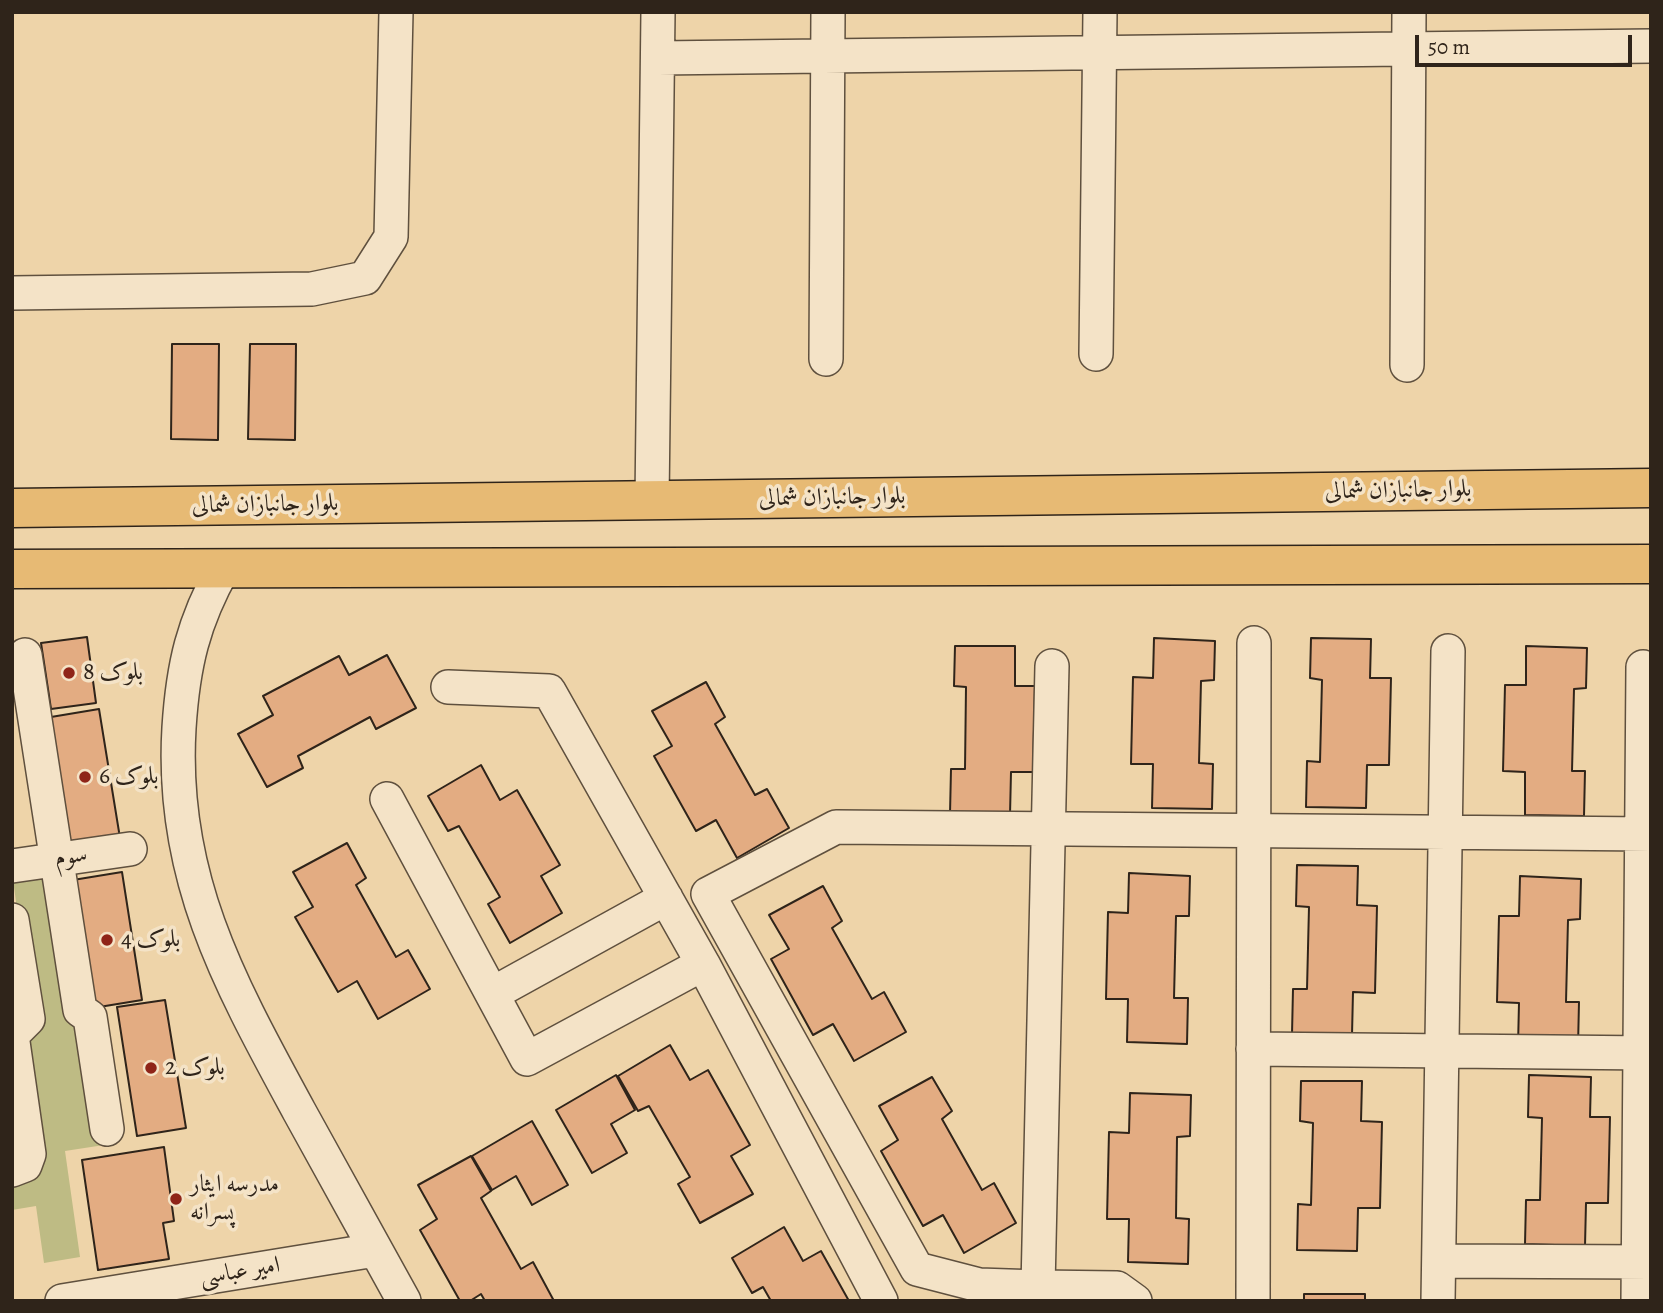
<!DOCTYPE html>
<meta charset="utf-8">
<style>
body{margin:0}
#map{position:relative;width:1663px;height:1313px;overflow:hidden;background:#eed4a9;font-family:Alegreya,serif}
canvas{display:block}
.frame{position:absolute;inset:0;border:14px solid #2f241a;pointer-events:none}
.scale{position:absolute;left:1415px;top:35px;width:217px;height:32px;box-sizing:border-box;border:4px solid #2f241a;border-top:0;padding-left:9px;font-size:21px;line-height:24px;white-space:nowrap;color:#2f241a;-webkit-text-stroke:5px #f4e3c7;paint-order:stroke}
</style>
<div id="map">
<canvas width="1663" height="1313"></canvas>
<div class="frame"></div>
<div class="scale">50 m</div>
</div>
<script>
const c = document.querySelector('canvas').getContext('2d');
c.lineJoin = 'round';
function paint(path, color) { c.fillStyle = color; c.fill(path, 'evenodd'); }
function strokePath(path, color, width, dash) { c.strokeStyle = color; c.lineWidth = width; c.lineCap = dash ? 'butt' : 'round'; c.setLineDash(dash || []); c.stroke(path); }
function drawText(font, color, halo, rows, align = 'center') {
  c.font = font + ' Alegreya,Amiri,serif'; c.lineWidth = 7; c.setLineDash([]); c.textBaseline = 'middle'; c.strokeStyle = halo; c.fillStyle = color; for (const [text, x, y, turn = 0] of rows) {
    c.save(); c.translate(x, y); c.rotate((+turn || 0) * Math.PI / 180); c.textAlign = isNaN(turn) ? turn : align; if (halo) c.strokeText(text, 0, 0); c.fillText(text, 0, 0); c.restore();
  }
}
const green = new Path2D(`
 M 54,872 L 104,1145 L 65,1151 L 80,1257 L 44,1263 L 36,1206 L 12,1210 L 19,1038 L 33,1024 L 13,880 Z`);
const building = new Path2D(`
 M 172,344 L 219,344 L 218,440 L 171,439 Z
 M 250,344 L 296,344 L 295,440 L 248,439 Z
 M 87,637 L 96,703 L 51,709 L 41,643 Z
 M 1154,638 L 1215,641 L 1214,680 L 1201,681 L 1199,763 L 1213,764 L 1212,809 L 1152,808 L 1153,764 L 1131,764 L 1133,677 L 1153,678 Z
 M 1311,638 L 1371,639 L 1370,678 L 1391,678 L 1389,765 L 1367,765 L 1366,808 L 1306,807 L 1307,761 L 1320,762 L 1322,680 L 1310,678 Z
 M 955,646 L 1015,646 L 1015,686 L 1035,686 L 1033,772 L 1011,772 L 1010,815 L 950,814 L 951,769 L 965,769 L 966,687 L 954,686 Z
 M 1526,646 L 1587,648 L 1586,688 L 1574,689 L 1572,771 L 1585,771 L 1584,816 L 1525,815 L 1525,772 L 1503,771 L 1505,685 L 1526,685 Z
 M 387,655 L 416,708 L 376,729 L 370,717 L 298,756 L 303,768 L 267,787 L 238,734 L 273,715 L 263,696 L 339,656 L 349,675 Z
 M 706,682 L 725,717 L 715,724 L 755,795 L 767,789 L 789,828 L 737,858 L 716,820 L 696,831 L 654,756 L 672,746 L 652,711 Z
 M 99,709 L 120,838 L 71,846 L 51,717 Z
 M 481,765 L 500,800 L 517,790 L 560,865 L 541,876 L 562,913 L 510,943 L 488,904 L 500,897 L 459,826 L 448,831 L 428,796 Z
 M 347,843 L 366,878 L 356,885 L 396,957 L 408,950 L 430,989 L 378,1019 L 357,981 L 338,992 L 295,917 L 313,907 L 293,872 Z
 M 1297,865 L 1358,866 L 1357,905 L 1377,906 L 1375,993 L 1353,992 L 1352,1035 L 1292,1034 L 1293,989 L 1307,989 L 1309,907 L 1296,906 Z
 M 122,872 L 142,1000 L 93,1008 L 73,880 Z
 M 1129,873 L 1190,876 L 1189,916 L 1176,916 L 1174,998 L 1188,998 L 1187,1044 L 1127,1042 L 1128,999 L 1106,999 L 1108,912 L 1128,913 Z
 M 1520,876 L 1581,879 L 1580,919 L 1568,920 L 1566,1002 L 1579,1002 L 1578,1047 L 1518,1046 L 1519,1003 L 1497,1002 L 1499,916 L 1519,916 Z
 M 823,886 L 842,921 L 832,928 L 872,999 L 884,992 L 906,1032 L 854,1061 L 833,1024 L 813,1035 L 771,959 L 789,949 L 769,915 Z
 M 165,1000 L 186,1128 L 137,1136 L 117,1007 Z
 M 670,1045 L 690,1080 L 708,1070 L 750,1145 L 731,1156 L 753,1194 L 700,1223 L 678,1184 L 690,1177 L 649,1106 L 638,1111 L 618,1076 Z
 M 616,1075 L 635,1110 L 611,1124 L 627,1153 L 592,1173 L 556,1110 Z
 M 1529,1075 L 1591,1077 L 1590,1117 L 1610,1117 L 1608,1203 L 1586,1203 L 1585,1246 L 1525,1244 L 1526,1200 L 1540,1200 L 1542,1118 L 1528,1117 Z
 M 932,1077 L 952,1111 L 942,1119 L 982,1190 L 994,1183 L 1016,1223 L 964,1253 L 943,1215 L 923,1226 L 881,1151 L 898,1140 L 879,1106 Z
 M 1301,1081 L 1362,1081 L 1361,1121 L 1382,1122 L 1380,1208 L 1358,1208 L 1357,1251 L 1297,1250 L 1298,1204 L 1311,1205 L 1313,1123 L 1300,1121 Z
 M 1130,1093 L 1191,1095 L 1190,1136 L 1177,1137 L 1176,1218 L 1189,1219 L 1188,1264 L 1128,1262 L 1129,1219 L 1107,1219 L 1109,1132 L 1129,1133 Z
 M 532,1121 L 568,1185 L 532,1205 L 516,1176 L 492,1190 L 472,1156 Z
 M 164,1147 L 174,1221 L 163,1223 L 169,1259 L 98,1270 L 82,1160 Z
 M 471,1156 L 491,1191 L 481,1198 L 521,1269 L 533,1262 L 554,1301 L 485,1301 L 481,1294 L 470,1301 L 460,1301 L 420,1230 L 437,1219 L 418,1185 Z
 M 784,1227 L 803,1261 L 821,1251 L 849,1301 L 771,1301 L 763,1287 L 752,1293 L 732,1258 Z
 M 1304,1294 L 1365,1294 L 1365,1301 L 1304,1301 Z`);
const minor = new Path2D(`
 M 658,58 L 1651,46
 M 12,293 L 312,289 L 365,278 L 391,237 L 396,12
 M 1096,354 L 1100,12
 M 826,359 L 828,12
 M 1407,365 L 1409,12
 M 652,500 L 658,12
 M 224,567 C 193,622 183,665 179,728 C 170,877 230,984 299,1111 C 334,1174 369,1238 404,1301
 M 25,655 L 80,1010 L 90,1017 L 107,1129
 M 1052,666 L 1038,1287 L 1117,1288 L 1135,1301
 M 448,687 L 549,691 L 703,964 L 881,1301
 M 387,799 L 527,1059 L 703,964
 M 12,866 L 130,849
 M 12,920 L 28,1019 L 12,1035
 M 492,994 L 666,898
 M 12,1035 L 29,1154 L 25,1165 L 12,1170
 M 1253,1049 L 1651,1053
 M 1439,1261 L 1651,1262
 M 1038,1287 L 979,1285 L 917,1269 L 708,894 L 836,827 L 1651,834
 M 62,1301 L 375,1250
 M 1253,1301 L 1254,643
 M 1438,1301 L 1448,651
 M 1638,1301 L 1643,667`);
const major = new Path2D(`
 M 12,508 L 1651,488
 M 12,569 L 1651,564`);
const markers = [
 [69,673,7,"#8f2418"],
 [85,777,7,"#8f2418"],
 [107,940,7,"#8f2418"],
 [151,1068,7,"#8f2418"],
 [176,1199,7,"#8f2418"]
];
const streetNames = [
 ["بلوار جانبازان شمالی",1398,491,-1],
 ["بلوار جانبازان شمالی",832,498,-1],
 ["بلوار جانبازان شمالی",265,505,-1],
 ["سوم",71,857,-8],
 ["امیر عباسی",240,1272,-9]
];
const poiNames = [
 ["بلوک 8",83,673],
 ["بلوک 6",99,777],
 ["بلوک 4",121,940],
 ["بلوک 2",165,1068],
 ["مدرسه ایثار",190,1185],
 ["پسرانه",190,1213]
];
paint(green, '#bebb84');
paint(building, '#e3ac82');
strokePath(building, '#2f241a', 2);
strokePath(minor, '#5f503e', 36);
strokePath(major, '#2f241a', 41);
strokePath(minor, '#f4e3c7', 33);
strokePath(major, '#e7ba74', 38);
for (const [x, y, r, color] of markers) { const dot = new Path2D(); dot.arc(x, y, r, 0, 2 * Math.PI); c.fillStyle = color; c.fill(dot); strokePath(dot, '#f4e3c7', 2.5); }
drawText('24px', '#2f241a', '#f4e3c7', streetNames);
drawText('24px', '#2f241a', '#f4e3c7', poiNames, 'left');
</script>
